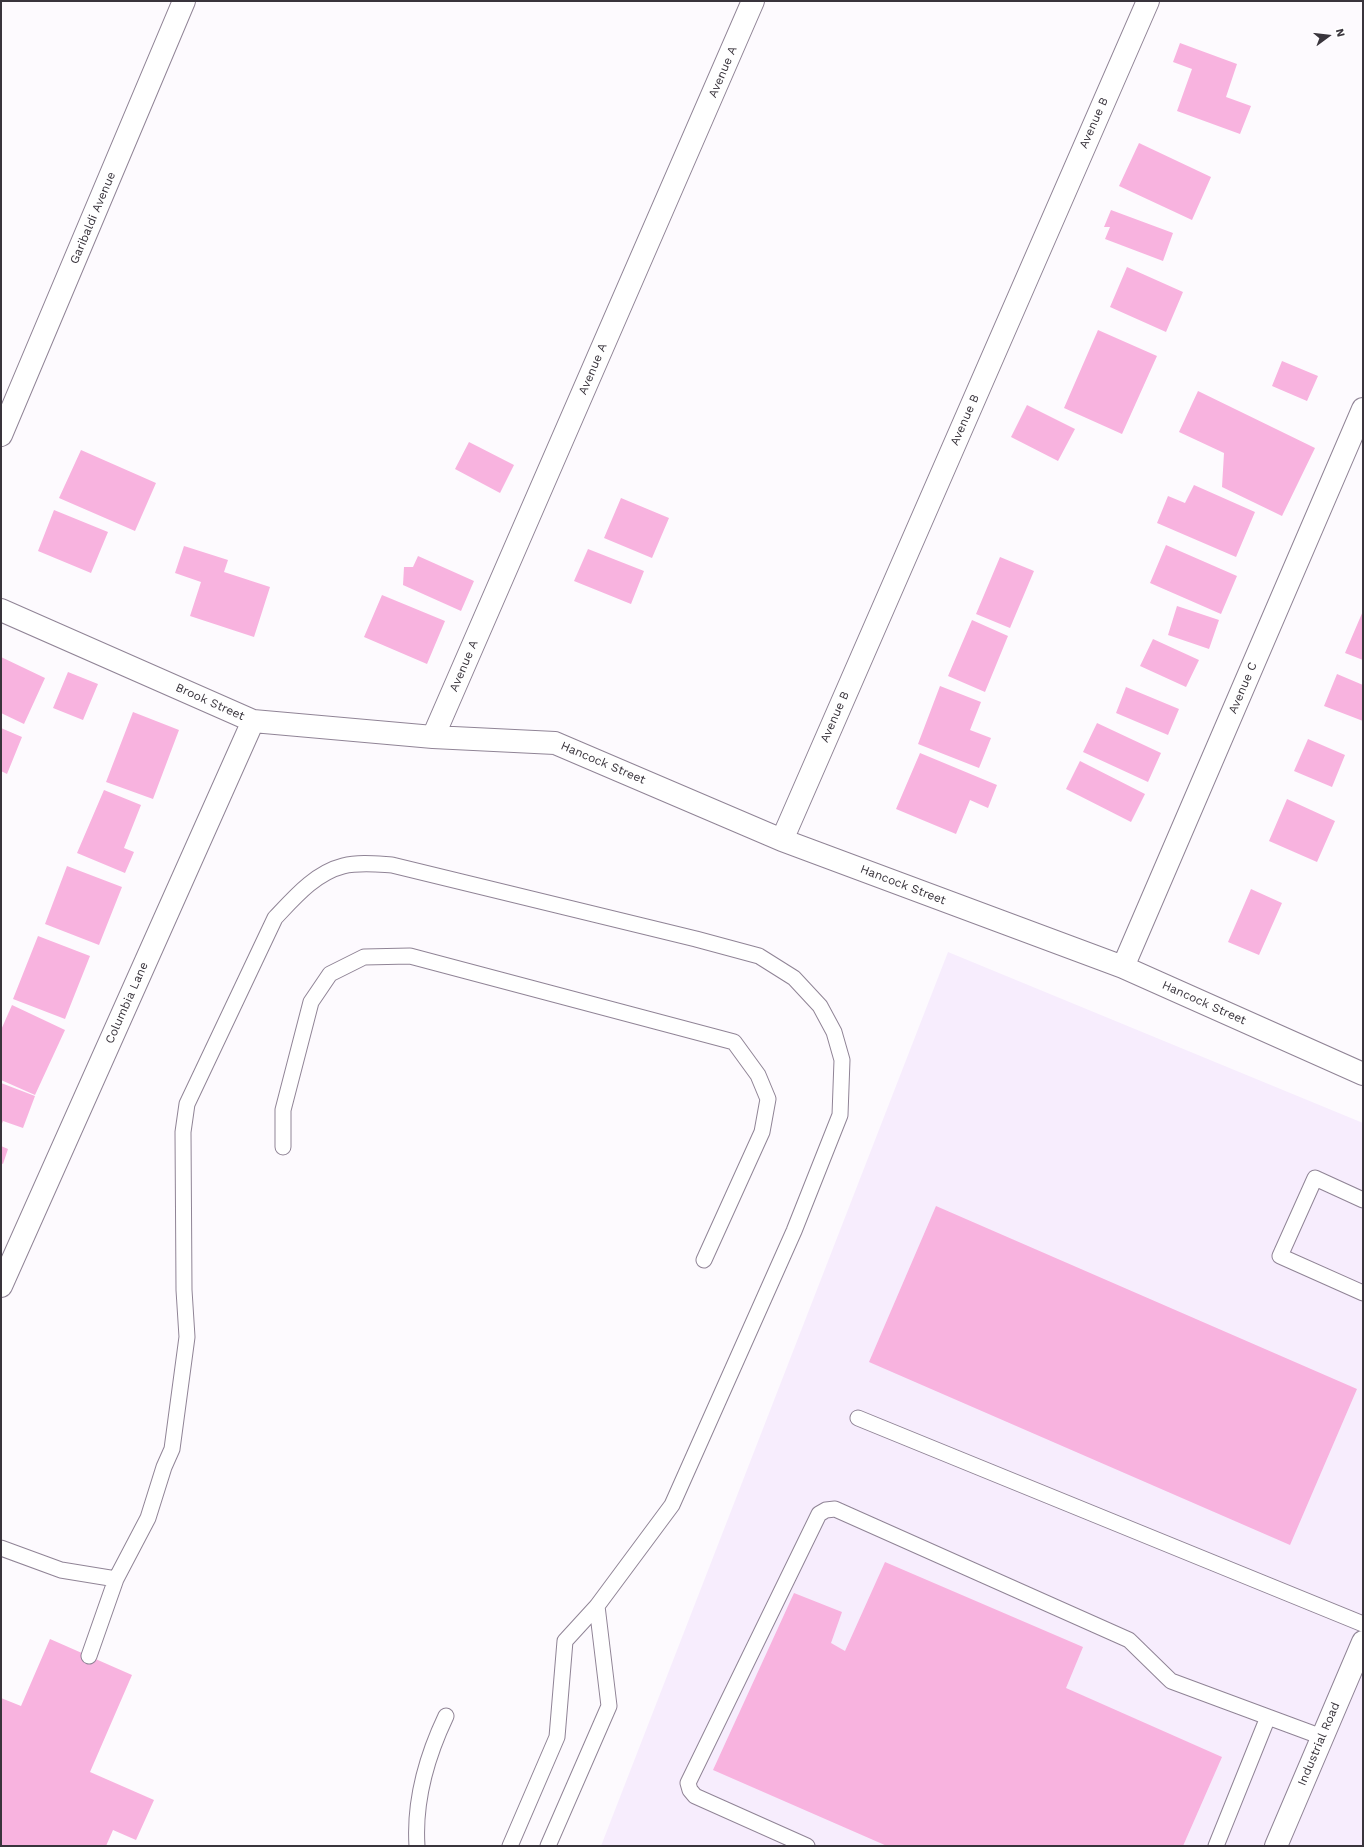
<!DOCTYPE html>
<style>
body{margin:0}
#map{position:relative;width:1364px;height:1847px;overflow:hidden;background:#fdfafe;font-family:"Work Sans",sans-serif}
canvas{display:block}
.frame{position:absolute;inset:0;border:2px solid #39343c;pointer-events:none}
.north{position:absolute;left:1308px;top:16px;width:40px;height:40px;-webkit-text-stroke:3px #fff;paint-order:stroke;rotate:75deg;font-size:11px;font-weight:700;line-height:16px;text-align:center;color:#39343c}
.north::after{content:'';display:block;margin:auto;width:14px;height:18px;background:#39343c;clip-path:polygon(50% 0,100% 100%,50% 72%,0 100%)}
</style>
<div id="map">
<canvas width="1364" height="1847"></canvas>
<div class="frame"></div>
<div class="north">N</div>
</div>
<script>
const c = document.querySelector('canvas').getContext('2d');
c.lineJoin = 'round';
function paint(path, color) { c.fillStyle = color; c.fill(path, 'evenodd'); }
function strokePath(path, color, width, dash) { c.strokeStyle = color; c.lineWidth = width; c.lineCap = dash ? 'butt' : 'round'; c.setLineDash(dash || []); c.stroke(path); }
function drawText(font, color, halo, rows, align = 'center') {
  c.font = font + ' "Work Sans",sans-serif'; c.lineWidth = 3; c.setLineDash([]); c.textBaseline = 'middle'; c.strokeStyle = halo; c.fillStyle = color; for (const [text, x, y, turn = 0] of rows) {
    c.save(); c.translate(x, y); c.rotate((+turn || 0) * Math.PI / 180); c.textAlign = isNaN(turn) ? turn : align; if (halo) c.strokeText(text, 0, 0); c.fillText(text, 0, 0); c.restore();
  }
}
const built = new Path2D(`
 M 948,952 L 1363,1123 L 1363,1846 L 601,1846 Z`);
const building = new Path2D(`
 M 1180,43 L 1237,64 L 1226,97 L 1251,106 L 1240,134 L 1177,111 L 1192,69 L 1173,62 Z
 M 1139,143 L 1211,177 L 1192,220 L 1119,186 Z
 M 1111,210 L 1173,233 L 1163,261 L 1105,239 L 1110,227 L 1104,227 Z
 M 1127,267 L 1183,292 L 1166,332 L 1110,307 Z
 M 1098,330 L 1157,356 L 1122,434 L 1064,408 Z
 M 1282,361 L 1318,376 L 1307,401 L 1272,386 Z
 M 1198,391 L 1315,448 L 1282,516 L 1222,487 L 1224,453 L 1179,432 Z
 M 1027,405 L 1075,429 L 1058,461 L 1011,437 Z
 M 469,442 L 514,465 L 500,493 L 455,469 Z
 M 81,450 L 156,483 L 135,531 L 59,498 Z
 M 1194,485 L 1255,512 L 1236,557 L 1157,523 L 1168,496 L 1185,503 Z
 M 621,498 L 669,518 L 652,558 L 604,538 Z
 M 54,510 L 108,532 L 91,573 L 38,551 Z
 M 1166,545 L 1237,576 L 1221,614 L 1150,583 Z
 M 184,546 L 228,560 L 224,572 L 270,587 L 254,637 L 190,616 L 201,582 L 175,573 Z
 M 588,549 L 644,571 L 631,604 L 574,581 Z
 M 418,556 L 474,581 L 461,611 L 403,585 L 404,567 L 413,567 Z
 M 1000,557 L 1034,571 L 1010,628 L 976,614 Z
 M 382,595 L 445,621 L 427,664 L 364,637 Z
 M 1177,606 L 1219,620 L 1209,649 L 1168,635 Z
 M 1363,611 L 1363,660 L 1345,653 Z
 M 972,620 L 1008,636 L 985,692 L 948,676 Z
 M 1153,639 L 1199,660 L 1186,687 L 1140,666 Z
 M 1,657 L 45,678 L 24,724 L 1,713 Z
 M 68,672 L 98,684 L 83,720 L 53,708 Z
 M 1337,674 L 1363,685 L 1363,721 L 1324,706 Z
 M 940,686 L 981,702 L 970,730 L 991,738 L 979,768 L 918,744 Z
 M 1126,687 L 1179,709 L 1168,735 L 1116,713 Z
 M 133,712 L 179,730 L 153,799 L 106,782 Z
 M 1097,723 L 1161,753 L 1148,782 L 1083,752 Z
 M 1,728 L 22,737 L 7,774 L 1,771 Z
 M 1308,739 L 1345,755 L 1332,787 L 1294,771 Z
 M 920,753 L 997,785 L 988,808 L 970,800 L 956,834 L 896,809 Z
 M 1080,761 L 1145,794 L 1131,822 L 1066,789 Z
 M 104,790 L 141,805 L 124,848 L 134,852 L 125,873 L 77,853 Z
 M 1287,799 L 1335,821 L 1317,862 L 1269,841 Z
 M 67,866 L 122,887 L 99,945 L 45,924 Z
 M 1251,889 L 1282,903 L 1259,955 L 1228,942 Z
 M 38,936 L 90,956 L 65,1019 L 13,999 Z
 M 12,1005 L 65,1030 L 35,1095 L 1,1080 L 1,1030 Z
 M 1,1083 L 35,1096 L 23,1128 L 3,1121 L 1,1126 Z
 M 1,1146 L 8,1149 L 3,1164 L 1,1163 Z
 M 936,1206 L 1357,1389 L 1290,1545 L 869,1362 Z
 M 885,1562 L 1083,1647 L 1066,1688 L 1222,1757 L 1183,1846 L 887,1846 L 713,1770 L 794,1593 L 842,1612 L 831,1643 L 845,1651 Z
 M 50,1639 L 132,1675 L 90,1772 L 154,1800 L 136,1840 L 113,1830 L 106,1846 L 1,1846 L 1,1698 L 21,1706 Z`);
const lane = new Path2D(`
 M 283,1147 L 283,1110 L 311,1002 L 330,974 L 364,957 L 410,956 L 734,1042 L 758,1075 L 768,1099 L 762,1132 L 704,1260
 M 1363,1200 L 1315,1178 L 1280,1256 L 1363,1293
 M 858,1418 L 1363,1624
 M 1,1548 L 61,1570 L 116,1579
 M 89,1656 L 116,1579 L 148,1518 L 164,1467 L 172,1449 L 187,1337 L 184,1290 L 183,1132 L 187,1104 L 275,918 C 294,898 315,873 343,866 C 359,862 376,864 392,865 L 696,939 L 759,956 L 794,978 L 820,1006 L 834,1032 L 842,1060 L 840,1115 L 794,1231 L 672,1505 L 597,1606 L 565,1641 L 557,1737 L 510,1846
 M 417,1846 C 414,1801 427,1756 446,1716
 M 548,1846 L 609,1706 L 597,1606
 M 807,1846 L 695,1796 L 690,1790 L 688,1783 L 819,1514 L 826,1510 L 835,1509 L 1129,1640 L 1171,1681 L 1268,1717
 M 1216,1846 L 1268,1717 L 1322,1737`);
const street = new Path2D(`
 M 1,435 L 184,1
 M 1,610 L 253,721 L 433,737 L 555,743 L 782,840 L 1123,967 L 1363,1074
 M 433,737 L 753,1
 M 782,840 L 1148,1
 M 1123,967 L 1363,409
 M 1,1286 L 253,721
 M 1276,1846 L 1363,1642`);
const streetNames = [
 ["Avenue A",723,72,-67],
 ["Avenue B",1094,123,-66],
 ["Garibaldi Avenue",93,218,-67],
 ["Avenue A",593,369,-67],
 ["Avenue B",965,420,-66],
 ["Avenue A",464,666,-67],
 ["Avenue C",1243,688,-67],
 ["Brook Street",210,702,24],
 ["Avenue B",835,717,-66],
 ["Hancock Street",603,763,23],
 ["Hancock Street",903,885,21],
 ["Columbia Lane",127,1003,-66],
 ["Hancock Street",1204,1003,24],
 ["Industrial Road",1319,1744,-67]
];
paint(built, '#f7edfd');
paint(building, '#f8b3df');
strokePath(lane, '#908496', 17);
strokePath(street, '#908496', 24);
strokePath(lane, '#fff', 15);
strokePath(street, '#fff', 22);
drawText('12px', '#39343c', '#fff', streetNames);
</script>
